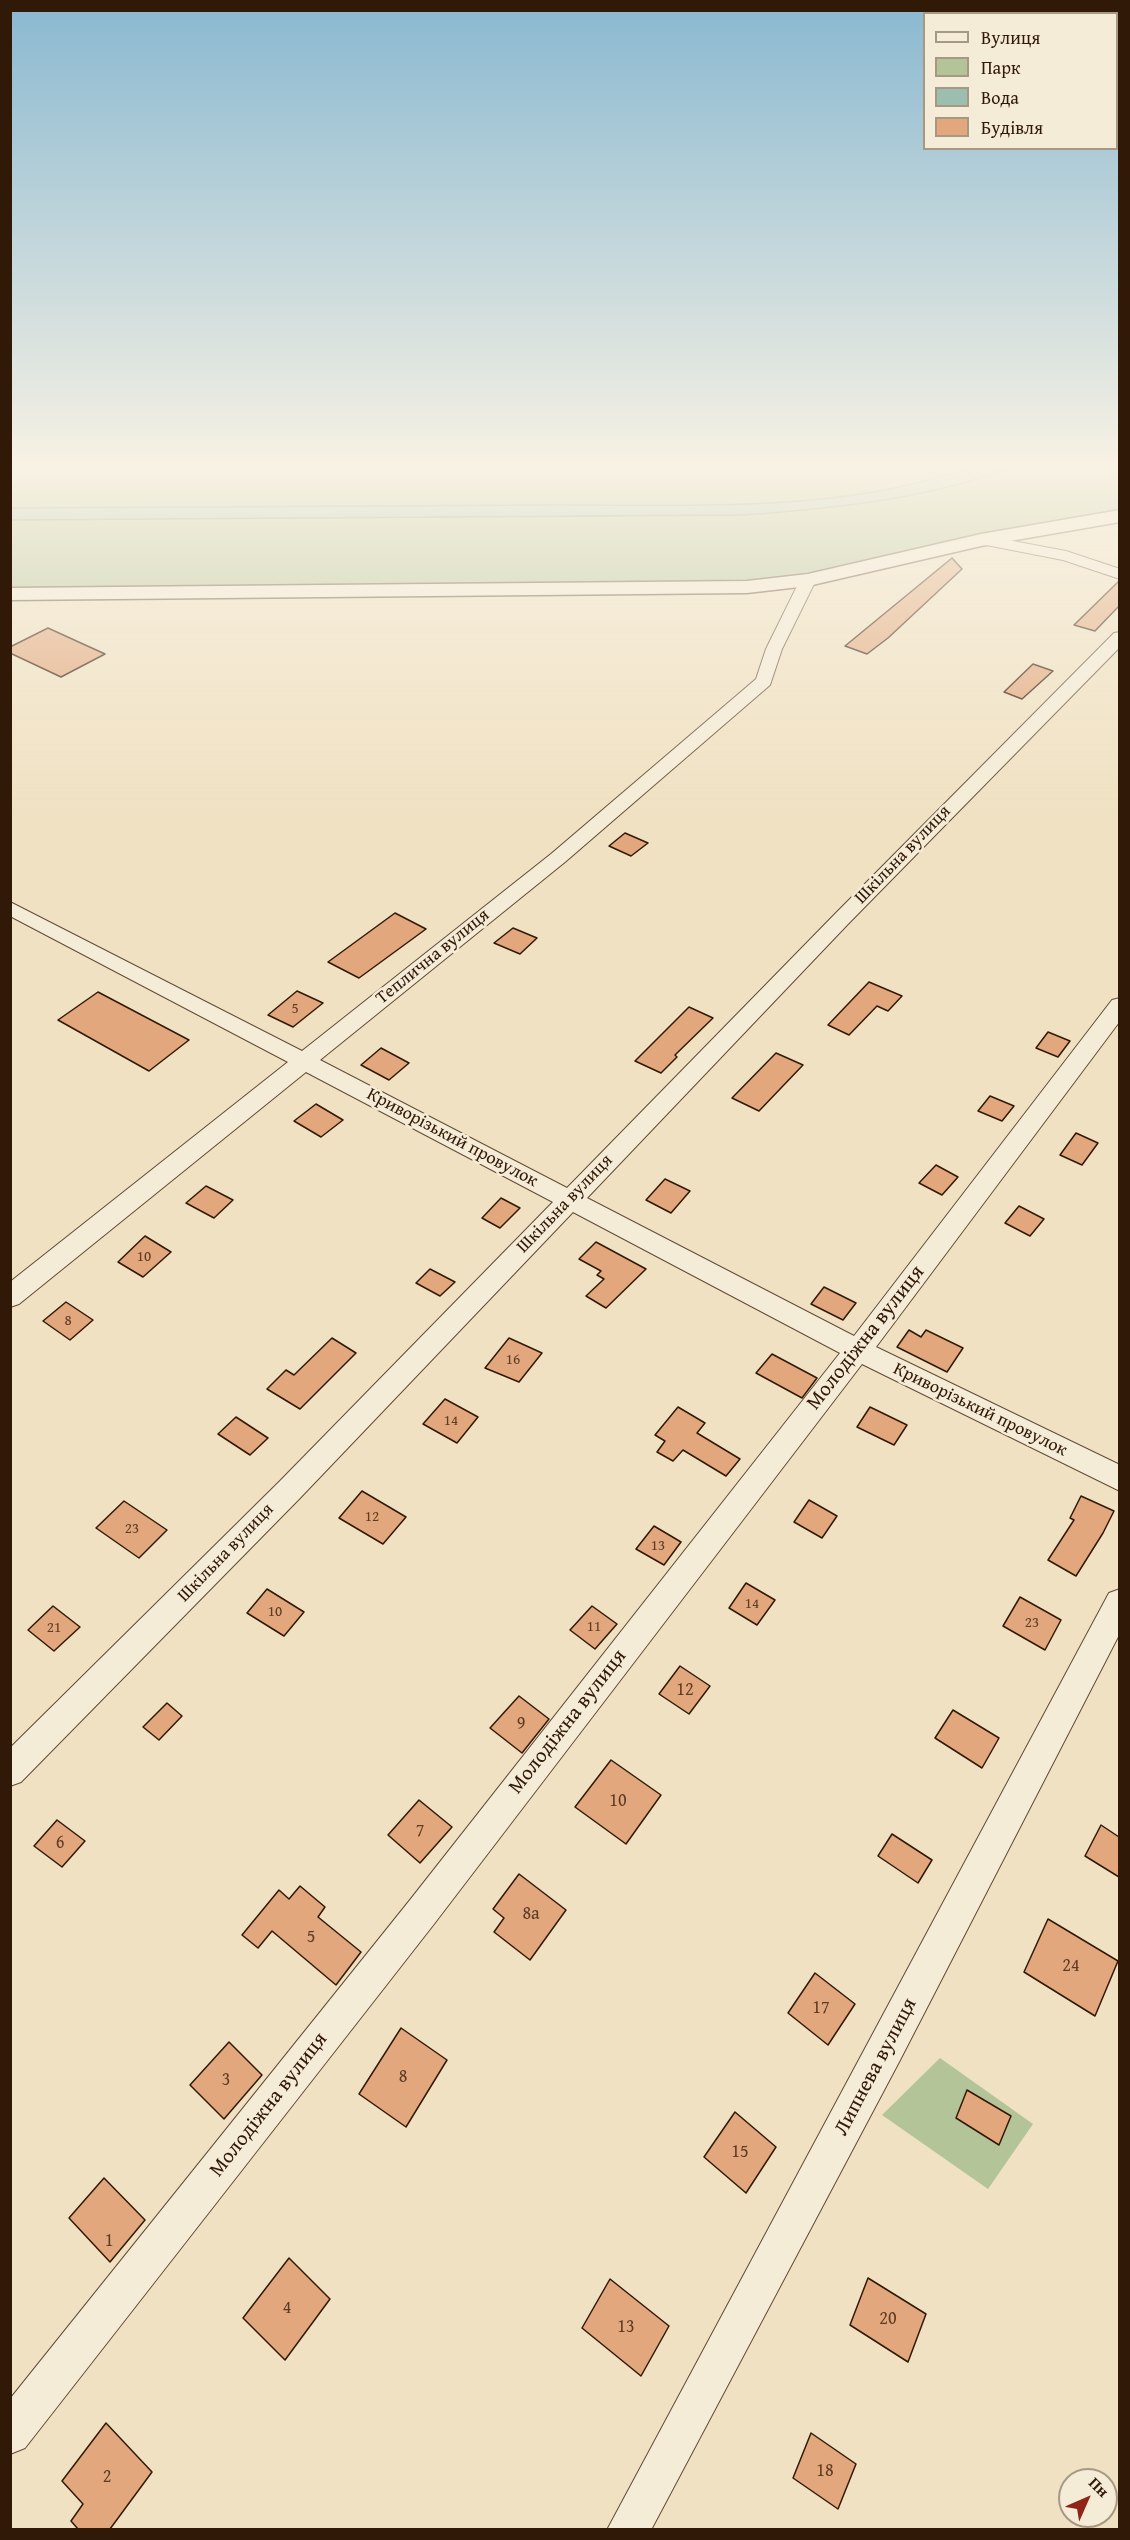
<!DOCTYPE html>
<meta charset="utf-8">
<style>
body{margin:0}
#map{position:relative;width:1130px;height:2540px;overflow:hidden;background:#f0e1c2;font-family:"Gentium Book Plus",serif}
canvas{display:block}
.frame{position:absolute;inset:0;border:12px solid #311907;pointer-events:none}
.legend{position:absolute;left:923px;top:12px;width:195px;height:138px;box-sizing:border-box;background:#f5ecd7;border:2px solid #a79884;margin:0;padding:8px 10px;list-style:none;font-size:18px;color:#311907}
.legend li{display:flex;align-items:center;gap:12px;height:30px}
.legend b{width:30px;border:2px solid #a79884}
.north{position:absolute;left:1058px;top:2468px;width:60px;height:60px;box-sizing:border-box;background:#f5ecd7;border:2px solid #a79884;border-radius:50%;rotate:45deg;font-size:16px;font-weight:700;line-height:24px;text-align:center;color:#311907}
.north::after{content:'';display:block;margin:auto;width:21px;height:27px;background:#8f2418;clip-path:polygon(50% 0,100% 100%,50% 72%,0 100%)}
</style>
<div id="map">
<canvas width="1130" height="2540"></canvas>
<div class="frame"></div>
<ul class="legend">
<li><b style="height:8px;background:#f5ecd7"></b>Вулиця</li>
<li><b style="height:16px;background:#b3c498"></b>Парк</li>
<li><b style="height:16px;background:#9bbeaf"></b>Вода</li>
<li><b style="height:16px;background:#e2a77d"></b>Будівля</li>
</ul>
<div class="north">Пн</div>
</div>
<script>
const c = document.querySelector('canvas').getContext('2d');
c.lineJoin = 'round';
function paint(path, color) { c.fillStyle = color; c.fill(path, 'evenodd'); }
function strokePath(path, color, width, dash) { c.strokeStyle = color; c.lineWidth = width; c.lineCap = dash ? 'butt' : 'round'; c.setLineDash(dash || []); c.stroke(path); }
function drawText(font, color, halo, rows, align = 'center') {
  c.font = font + ' "Gentium Book Plus",serif'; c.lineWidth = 5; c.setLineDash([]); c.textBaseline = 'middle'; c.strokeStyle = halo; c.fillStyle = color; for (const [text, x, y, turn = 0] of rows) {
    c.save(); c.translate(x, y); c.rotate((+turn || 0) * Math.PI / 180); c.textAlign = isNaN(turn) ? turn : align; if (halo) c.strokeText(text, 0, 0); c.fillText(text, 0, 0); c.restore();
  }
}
const green = new Path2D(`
 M 10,465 L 975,465 C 844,515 679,504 541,505 C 364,506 187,507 11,508 Z
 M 1018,465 L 1119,465 L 1119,516 L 808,580 L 11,594 L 10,520 L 745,515 C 838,508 930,499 1018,465 Z
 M 940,2058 L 1033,2124 L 988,2189 L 882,2115 Z`);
const water = new Path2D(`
 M 975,465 L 1018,465 C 930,499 838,508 745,515 L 11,520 L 11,508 C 189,507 367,506 546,505 C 683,504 845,515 975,465 Z`);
const building = new Path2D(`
 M 952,558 L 962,569 L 888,638 L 867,654 L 845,646 Z
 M 1119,581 L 1119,606 L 1095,631 L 1074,625 Z
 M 48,628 L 105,654 L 61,677 L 10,653 L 10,647 Z
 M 1033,664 L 1053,671 L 1022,699 L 1004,692 Z
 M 625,833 L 648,843 L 631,856 L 609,846 Z
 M 395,913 L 426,929 L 359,978 L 328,962 Z
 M 513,928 L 537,938 L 520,954 L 494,943 Z
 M 869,982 L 902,996 L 888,1011 L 877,1006 L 849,1035 L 828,1025 Z
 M 297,991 L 323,1003 L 293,1027 L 268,1015 Z
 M 98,992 L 189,1040 L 149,1071 L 58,1020 Z
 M 689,1007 L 713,1018 L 675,1055 L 677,1057 L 661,1073 L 635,1061 Z
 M 1048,1032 L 1070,1041 L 1058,1057 L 1036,1048 Z
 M 381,1048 L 409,1063 L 389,1080 L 361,1065 Z
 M 776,1053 L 803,1065 L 759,1111 L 732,1098 Z
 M 990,1096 L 1014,1106 L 1002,1121 L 978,1111 Z
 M 316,1104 L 343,1120 L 321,1137 L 294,1121 Z
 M 1076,1133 L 1098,1143 L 1082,1165 L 1060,1155 Z
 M 936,1165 L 958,1177 L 942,1195 L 919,1183 Z
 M 665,1179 L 690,1191 L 671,1213 L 646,1200 Z
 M 206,1186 L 233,1200 L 214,1218 L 186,1203 Z
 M 501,1198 L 520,1208 L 500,1228 L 482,1218 Z
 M 1019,1206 L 1044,1219 L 1030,1236 L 1005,1223 Z
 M 145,1236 L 171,1252 L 143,1277 L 118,1262 Z
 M 596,1242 L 646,1269 L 606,1308 L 586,1296 L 604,1279 L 597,1275 L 601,1271 L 579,1259 Z
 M 430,1269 L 455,1282 L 440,1296 L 416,1283 Z
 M 824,1287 L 856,1303 L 843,1320 L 811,1304 Z
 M 66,1302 L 93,1320 L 70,1340 L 43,1321 Z
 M 909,1330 L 921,1337 L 926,1330 L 963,1348 L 947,1372 L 897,1347 Z
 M 332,1338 L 356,1353 L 300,1409 L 267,1389 L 286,1370 L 294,1375 Z
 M 509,1338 L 542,1353 L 519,1382 L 485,1368 Z
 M 772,1354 L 817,1378 L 802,1398 L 756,1373 Z
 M 445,1399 L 478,1417 L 457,1443 L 423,1424 Z
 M 678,1407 L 705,1423 L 697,1433 L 740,1459 L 726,1476 L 683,1450 L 673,1461 L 657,1452 L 665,1441 L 655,1435 Z
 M 870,1407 L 907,1425 L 894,1445 L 857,1427 Z
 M 236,1417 L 268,1438 L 250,1455 L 218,1434 Z
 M 362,1491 L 406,1517 L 383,1544 L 339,1518 Z
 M 1081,1496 L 1114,1511 L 1103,1533 L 1076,1576 L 1048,1560 L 1074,1520 L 1070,1518 Z
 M 809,1500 L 837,1516 L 822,1538 L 794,1522 Z
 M 124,1501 L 167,1530 L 139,1558 L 96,1528 Z
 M 654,1526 L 681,1542 L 664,1565 L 636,1549 Z
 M 746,1583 L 775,1600 L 757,1625 L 729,1608 Z
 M 267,1589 L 304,1612 L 284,1636 L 247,1613 Z
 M 1020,1597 L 1061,1620 L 1045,1650 L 1003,1626 Z
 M 53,1606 L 80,1627 L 54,1651 L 28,1630 Z
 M 592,1606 L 617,1624 L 595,1649 L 570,1630 Z
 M 680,1666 L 710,1686 L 689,1714 L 659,1694 Z
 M 519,1696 L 549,1719 L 522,1753 L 490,1728 Z
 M 167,1703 L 182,1716 L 159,1740 L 143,1727 Z
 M 953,1710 L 999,1738 L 982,1768 L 935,1738 Z
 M 611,1760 L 661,1795 L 626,1844 L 575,1807 Z
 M 419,1800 L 452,1827 L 420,1863 L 388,1835 Z
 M 57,1820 L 85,1841 L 62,1867 L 34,1846 Z
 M 1101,1825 L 1119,1837 L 1119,1877 L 1085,1856 Z
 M 892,1834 L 932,1860 L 918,1883 L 878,1856 Z
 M 519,1874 L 566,1910 L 530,1960 L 494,1932 L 504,1918 L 493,1909 Z
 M 300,1886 L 325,1907 L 318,1917 L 361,1952 L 336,1985 L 272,1931 L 258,1948 L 242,1935 L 279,1890 L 289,1899 Z
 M 1048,1919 L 1118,1961 L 1095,2016 L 1024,1972 Z
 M 815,1973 L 855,2004 L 828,2045 L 788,2013 Z
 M 401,2028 L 447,2060 L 406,2127 L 359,2094 Z
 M 229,2042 L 262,2075 L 224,2119 L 190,2085 Z
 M 967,2090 L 1011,2116 L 999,2145 L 956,2118 Z
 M 735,2112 L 776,2147 L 746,2193 L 704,2157 Z
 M 104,2178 L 145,2220 L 110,2262 L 69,2218 Z
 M 289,2258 L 330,2299 L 285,2360 L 243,2318 Z
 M 868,2278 L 926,2314 L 908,2362 L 850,2325 Z
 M 610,2279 L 669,2326 L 641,2376 L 582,2328 Z
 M 106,2423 L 152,2472 L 110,2529 L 78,2529 L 71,2521 L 83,2504 L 62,2481 Z
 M 811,2433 L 856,2464 L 838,2509 L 793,2478 Z`);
const minor = new Path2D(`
 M 981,535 L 1066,551 L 1120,569 L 1120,579 L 1063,560 L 976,543 L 973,540 Z
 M 808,575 L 816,580 L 782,649 L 770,685 L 565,862 L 320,1060 L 567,1188 L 834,915 L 1114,633 L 1120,632 L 1120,647 L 848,924 L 587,1198 L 854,1336 L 1112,1000 L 1120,998 L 1120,1021 L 876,1347 L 1120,1465 L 1120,1491 L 862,1364 L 434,1924 L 25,2448 L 10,2454 L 10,2399 L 410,1900 L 840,1353 L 573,1212 L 300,1498 L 21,1782 L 10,1786 L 10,1748 L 280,1481 L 553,1202 L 306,1072 L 19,1304 L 10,1307 L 10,1282 L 288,1062 L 10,916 L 10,902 L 302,1051 L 551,854 L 756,679 L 766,649 L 800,580 Z
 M 1120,1589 L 1120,1633 L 899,2062 L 651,2530 L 607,2530 L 1109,1593 Z`);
const tertiary = new Path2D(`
 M 1120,510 L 1120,522 L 981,546 L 808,586 L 747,593 L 10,600 L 10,588 L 747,581 L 808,574 L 981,534 Z`);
const numberNames = [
 ["5",295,1009],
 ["10",144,1257],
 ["8",68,1321],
 ["16",513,1360],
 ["14",451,1421],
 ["12",372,1517],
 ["23",132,1529],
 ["13",658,1546],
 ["14",752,1604],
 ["10",275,1612],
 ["23",1032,1623],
 ["11",594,1627],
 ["21",54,1628]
];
const streetNames = [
 ["Шкільна вулиця",903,855,-46],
 ["Теплична вулиця",433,957,-39],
 ["Криворізький провулок",452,1138,28],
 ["Шкільна вулиця",565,1204,-46],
 ["Криворізький провулок",980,1410,26],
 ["Шкільна вулиця",226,1553,-46]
];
const nearNumbernames = [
 ["12",685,1690],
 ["9",521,1724],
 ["10",618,1801],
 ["7",420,1831],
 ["6",60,1843],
 ["8а",531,1914],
 ["5",311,1937],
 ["24",1071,1966],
 ["17",821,2008],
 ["8",403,2077],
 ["3",226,2080],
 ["15",740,2152],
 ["1",109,2241],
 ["4",287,2308],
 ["20",888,2319],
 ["13",626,2327],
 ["18",825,2471],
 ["2",107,2477]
];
const nearStreetnames = [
 ["Молодіжна вулиця",866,1338,-52],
 ["Молодіжна вулиця",568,1722,-52],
 ["Липнева вулиця",876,2067,-62],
 ["Молодіжна вулиця",269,2105,-52]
];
paint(green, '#b3c498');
paint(water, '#9bbeaf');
strokePath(water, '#717c6c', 1.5);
paint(building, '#e2a77d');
strokePath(building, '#311907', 1.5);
strokePath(minor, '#614b36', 2);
strokePath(tertiary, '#614b36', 3);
paint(minor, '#f5ecd7');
paint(tertiary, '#f5ecd7');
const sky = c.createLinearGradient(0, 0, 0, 820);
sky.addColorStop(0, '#89b8d1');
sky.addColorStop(0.57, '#f8f2e4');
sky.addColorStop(1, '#f8f2e400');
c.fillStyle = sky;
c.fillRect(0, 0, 1130, 820);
drawText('15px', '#5d3c24', null, numberNames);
drawText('18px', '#311907', '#f5ecd7', streetNames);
drawText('18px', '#5d3c24', null, nearNumbernames);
drawText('21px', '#311907', '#f5ecd7', nearStreetnames);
</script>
